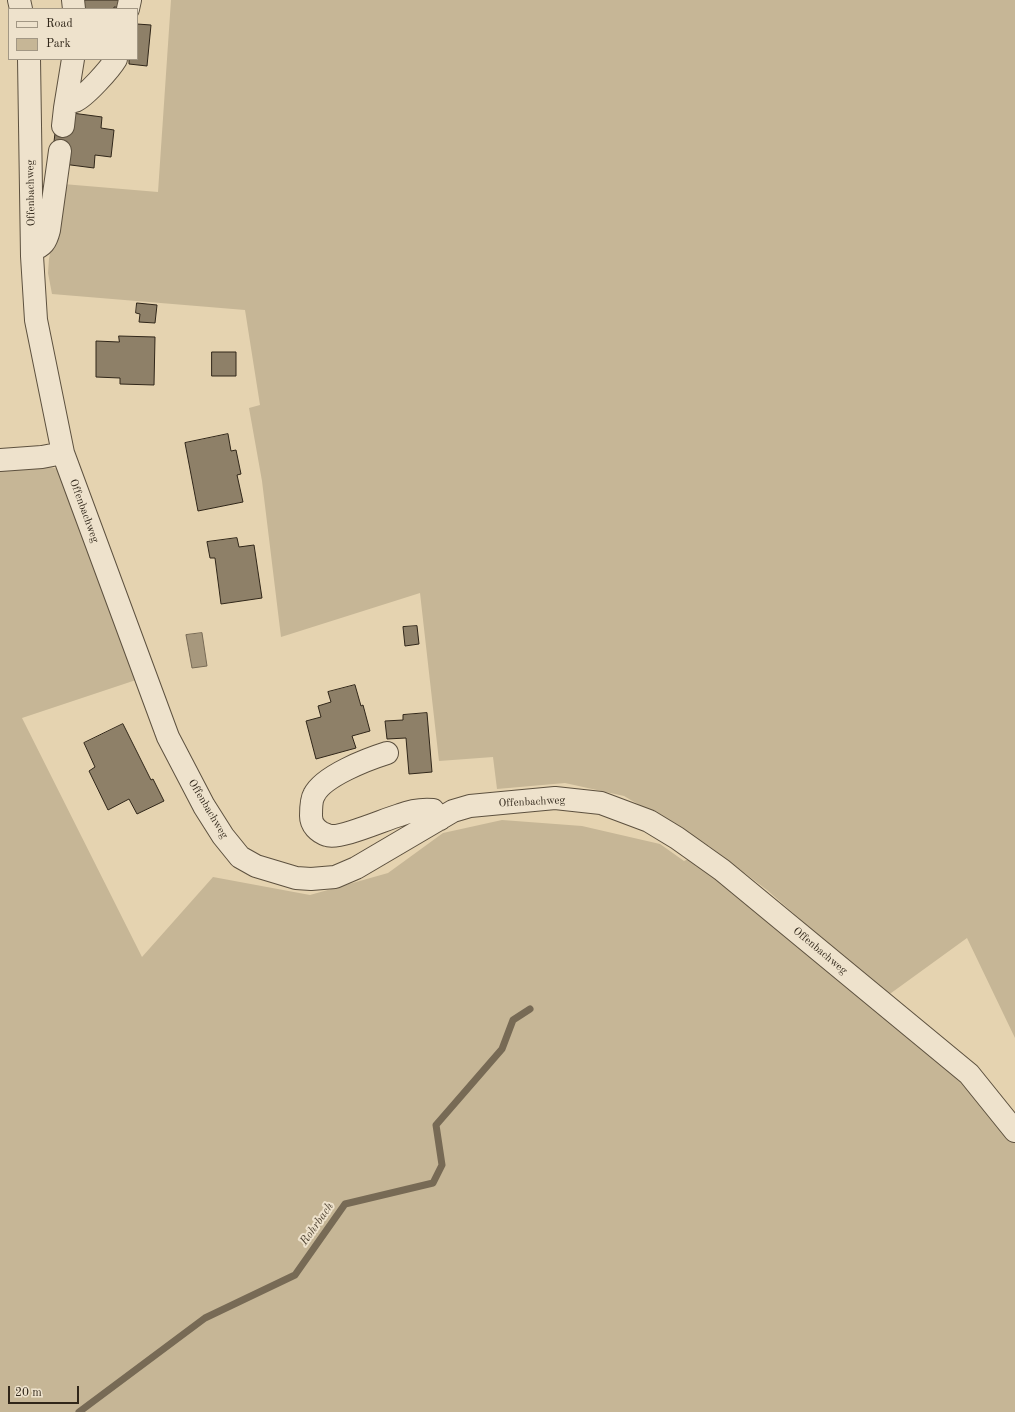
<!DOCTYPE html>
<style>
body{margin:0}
#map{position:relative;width:1015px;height:1412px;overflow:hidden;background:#e5d3b0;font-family:"Old Standard TT",serif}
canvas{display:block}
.legend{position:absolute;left:8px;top:8px;width:130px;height:52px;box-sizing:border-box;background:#eee2cc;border:1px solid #a29784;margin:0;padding:5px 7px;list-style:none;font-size:12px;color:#302619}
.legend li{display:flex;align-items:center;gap:8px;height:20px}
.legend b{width:20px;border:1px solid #a29784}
.scale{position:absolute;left:8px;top:1386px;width:71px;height:18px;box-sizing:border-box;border:2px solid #302619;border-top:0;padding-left:5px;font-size:12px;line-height:14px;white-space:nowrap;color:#302619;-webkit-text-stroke:3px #eee2cc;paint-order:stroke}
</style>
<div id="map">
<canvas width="1015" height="1412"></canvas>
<ul class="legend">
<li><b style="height:5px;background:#eee2cc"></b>Road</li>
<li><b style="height:11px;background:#c6b696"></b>Park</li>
</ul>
<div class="scale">20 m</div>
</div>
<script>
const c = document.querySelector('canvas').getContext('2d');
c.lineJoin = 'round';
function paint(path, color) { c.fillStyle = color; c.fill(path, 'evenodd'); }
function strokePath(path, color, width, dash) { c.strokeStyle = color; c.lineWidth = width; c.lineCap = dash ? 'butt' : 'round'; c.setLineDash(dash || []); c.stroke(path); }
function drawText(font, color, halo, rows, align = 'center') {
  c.font = font + ' "Old Standard TT",serif'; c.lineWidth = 4; c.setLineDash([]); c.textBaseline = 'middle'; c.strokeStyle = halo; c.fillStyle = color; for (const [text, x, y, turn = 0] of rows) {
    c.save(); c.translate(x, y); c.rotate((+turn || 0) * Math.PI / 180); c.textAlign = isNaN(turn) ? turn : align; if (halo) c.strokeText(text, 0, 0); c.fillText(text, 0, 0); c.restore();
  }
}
const green = new Path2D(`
 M 171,0 L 1015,0 L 1015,1038 L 967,938 L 887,996 L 767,890 L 709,846 L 624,796 L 565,783 L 497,789 L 493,757 L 439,761 L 420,593 L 281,637 L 262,481 L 249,408 L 260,405 L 245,310 L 52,294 L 48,273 L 49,259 L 63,184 L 158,192 Z
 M 51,467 L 61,470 L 139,679 L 22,718 L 142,957 L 213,877 L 310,895 L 388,873 L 443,833 L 502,820 L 582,826 L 660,844 L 684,861 L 695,856 L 955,1075 L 1008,1130 L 1015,1143 L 1015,1412 L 0,1412 L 0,469 Z`);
const water = new Path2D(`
 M 202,633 L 207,666 L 192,668 L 186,635 Z`);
const stream = new Path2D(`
 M 79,1412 L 205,1318 L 295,1275 L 345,1204 L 433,1183 L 442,1165 L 436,1125 L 502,1049 L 513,1020 L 530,1009`);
const building = new Path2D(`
 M 85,0 L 124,0 L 123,8 L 114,7 L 114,9 L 84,9 Z
 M 137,24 L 151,25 L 147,66 L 129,64 L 129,59 L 137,59 Z
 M 72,113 L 102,117 L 101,128 L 114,130 L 111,157 L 95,155 L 94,168 L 63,164 L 53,150 L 56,125 Z
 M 137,303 L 157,305 L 155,323 L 139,322 L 140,314 L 136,313 Z
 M 119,336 L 155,337 L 154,385 L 120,384 L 120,378 L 96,377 L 96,341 L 119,342 Z
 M 212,352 L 236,352 L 236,376 L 212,376 Z
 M 228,434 L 231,451 L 236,450 L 241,474 L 237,475 L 243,502 L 198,511 L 185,443 Z
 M 237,538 L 239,547 L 254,545 L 262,598 L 221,604 L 215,558 L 210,558 L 207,542 Z
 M 417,626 L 419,644 L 405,646 L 403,627 Z
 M 355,685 L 361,706 L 363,705 L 370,731 L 352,736 L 356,748 L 316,759 L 306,721 L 321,717 L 318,706 L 331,702 L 328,692 Z
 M 427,713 L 432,772 L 409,774 L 406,738 L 387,739 L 385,721 L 403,720 L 403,715 Z
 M 123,724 L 151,780 L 153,779 L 164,801 L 137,814 L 129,799 L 108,810 L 89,771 L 95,767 L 84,743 Z`);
const minor = new Path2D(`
 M 19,0 L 21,9
 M 73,0 L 74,9
 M 128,9 L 130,0
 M 29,59 L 32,256 L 36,320 L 63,453 L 168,737 L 204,806 L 223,836 L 240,857 L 256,866 L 296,878 L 311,879 L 335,877 L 356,868 L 453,811 L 470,806 L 555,798 L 601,803 L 649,821 L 677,838 L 722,870 L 969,1074 L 1015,1131
 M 66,102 C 68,101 73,102 75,101 C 86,96 110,69 116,59
 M 63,126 L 65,108 L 73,59
 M 32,250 C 43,246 46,242 49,230 L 60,151
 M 0,460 L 42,457 L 63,453
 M 387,753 C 368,759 323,776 314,795 C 311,800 311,809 311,816 C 311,825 318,832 327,835 C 339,840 385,819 400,815 C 410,811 421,809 433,810 L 440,819`);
const streetNames = [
 ["Offenbachweg",31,193,-91],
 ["Offenbachweg",84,511,70],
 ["Offenbachweg",532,802,-3],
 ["Offenbachweg",208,809,59],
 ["Offenbachweg",820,951,40]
];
const waterNames = [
 ["Rohrbach",317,1224,-55]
];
paint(green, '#c6b696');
paint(water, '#a7987d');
strokePath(water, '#776a55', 1);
strokePath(stream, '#776a55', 7);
paint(building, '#8e8068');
strokePath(building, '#302619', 1);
strokePath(minor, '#5d513f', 24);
strokePath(minor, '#eee2cc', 22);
drawText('11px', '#302619', '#eee2cc', streetNames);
drawText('italic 12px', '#544837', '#eee2cc', waterNames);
</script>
